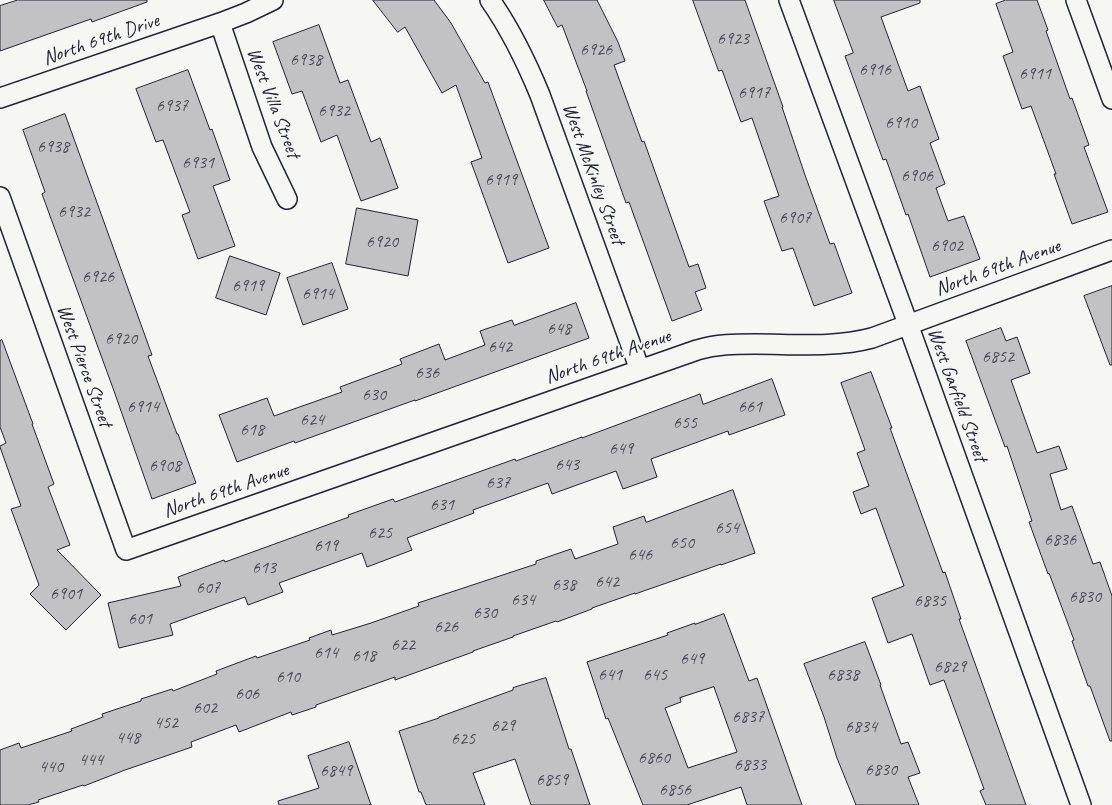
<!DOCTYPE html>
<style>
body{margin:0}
canvas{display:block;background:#f6f6f2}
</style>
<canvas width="1112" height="805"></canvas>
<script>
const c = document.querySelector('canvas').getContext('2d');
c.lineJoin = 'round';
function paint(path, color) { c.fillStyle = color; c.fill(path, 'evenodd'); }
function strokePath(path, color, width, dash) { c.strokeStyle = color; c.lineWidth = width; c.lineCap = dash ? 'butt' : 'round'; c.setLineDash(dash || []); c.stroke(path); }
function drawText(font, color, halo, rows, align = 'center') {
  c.font = font + ' Caveat,sans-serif'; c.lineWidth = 4.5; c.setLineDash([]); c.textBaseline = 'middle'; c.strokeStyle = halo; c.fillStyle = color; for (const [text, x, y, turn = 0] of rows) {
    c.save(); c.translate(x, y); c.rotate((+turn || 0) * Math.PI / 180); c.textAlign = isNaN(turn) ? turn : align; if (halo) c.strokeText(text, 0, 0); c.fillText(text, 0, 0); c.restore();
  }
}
const building = new Path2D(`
 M 18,0 L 147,0 L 147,2 L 92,22 L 91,19 L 0,51 L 0,6 Z
 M 373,0 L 434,0 L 451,23 L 485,83 L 488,82 L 549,248 L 508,263 L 471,162 L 482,158 L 456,85 L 442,93 L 405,27 L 398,32 Z
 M 544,0 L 597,0 L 618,42 L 625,61 L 614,65 L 642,142 L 644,141 L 689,267 L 698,264 L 706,288 L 695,292 L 702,310 L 672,321 L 629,202 L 626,203 L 586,91 L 587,91 L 562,25 L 558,27 Z
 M 693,0 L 745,0 L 783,107 L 782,107 L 805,175 L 830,244 L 834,243 L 852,293 L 814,306 L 793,248 L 782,251 L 764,201 L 779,196 L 752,118 L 741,122 L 722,70 L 719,71 Z
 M 834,0 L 920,0 L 920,3 L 881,17 L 908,91 L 920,86 L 939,139 L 930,143 L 945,184 L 936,188 L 948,221 L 964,216 L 980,259 L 930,277 L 908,214 L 906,215 L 886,159 L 883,160 L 845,56 L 853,53 Z
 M 1006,0 L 1037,0 L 1048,30 L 1046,31 L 1070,99 L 1072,98 L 1089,145 L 1084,147 L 1108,212 L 1072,224 L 1054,174 L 1056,174 L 1031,106 L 1022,109 L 1003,56 L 1013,52 L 996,4 Z
 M 319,25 L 340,83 L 348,80 L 371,142 L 380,138 L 398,188 L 361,201 L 337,135 L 321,142 L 302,91 L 292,94 L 273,42 Z
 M 188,70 L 210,130 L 212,129 L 230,180 L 213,186 L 235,246 L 198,259 L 182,215 L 190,212 L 163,140 L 156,142 L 136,89 Z
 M 65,114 L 152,355 L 148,356 L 177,434 L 178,434 L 196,483 L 152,499 L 114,391 L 42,194 L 45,192 L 23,130 Z
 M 357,208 L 418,220 L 408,276 L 346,264 Z
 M 230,256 L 280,273 L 266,315 L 216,298 Z
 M 332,263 L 348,309 L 303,325 L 287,278 Z
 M 1112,286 L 1112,365 L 1110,365 L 1084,296 Z
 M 576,303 L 589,338 L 415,401 L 415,400 L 295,443 L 294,441 L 237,462 L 219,415 L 267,398 L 274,416 L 342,392 L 340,387 L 402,364 L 400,359 L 439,344 L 445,360 L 485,345 L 480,331 L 512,320 L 514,325 Z
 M 1001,328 L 1006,341 L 1017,337 L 1030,373 L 1011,380 L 1037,453 L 1059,446 L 1067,469 L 1050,474 L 1061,510 L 1072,506 L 1093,564 L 1100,562 L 1112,596 L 1112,741 L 1110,741 L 1090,686 L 1088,686 L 1072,641 L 1074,640 L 1049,573 L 1048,574 L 1029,522 L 1032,521 L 1007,446 L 1005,447 L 966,341 Z
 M 2,340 L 33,424 L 32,424 L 54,484 L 48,487 L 70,545 L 57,550 L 101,595 L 66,630 L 30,594 L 39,585 L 11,509 L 21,506 L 0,447 L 0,446 L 6,443 L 0,427 L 0,341 Z
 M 871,372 L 892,428 L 890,428 L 943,573 L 945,572 L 961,619 L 959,619 L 1026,805 L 986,805 L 980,791 L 984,789 L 944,680 L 930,685 L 912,634 L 888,643 L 872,598 L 904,586 L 876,508 L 861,514 L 853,492 L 869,486 L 857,453 L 865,450 L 841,383 Z
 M 772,379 L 785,415 L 729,435 L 728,431 L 651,459 L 657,477 L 623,489 L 616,471 L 552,494 L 548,483 L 473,510 L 474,513 L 407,538 L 412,550 L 367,567 L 362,553 L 279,583 L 283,592 L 248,605 L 245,597 L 170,624 L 173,635 L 119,648 L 108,603 L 181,586 L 178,577 L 224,560 L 225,562 L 349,517 L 348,515 L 393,499 L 395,502 L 515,459 L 516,461 L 582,437 L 582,438 L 700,394 L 703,404 Z
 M 733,490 L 755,553 L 721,565 L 721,564 L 635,594 L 635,593 L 592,608 L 592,609 L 557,622 L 556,621 L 513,636 L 513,637 L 473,651 L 473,652 L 395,680 L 395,677 L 316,705 L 316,707 L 292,715 L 291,712 L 239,732 L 236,725 L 191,742 L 192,747 L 125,770 L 84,786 L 83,785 L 38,800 L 39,802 L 28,805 L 0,805 L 0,750 L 19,743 L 21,748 L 72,731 L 71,729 L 103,717 L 102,714 L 141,701 L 141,699 L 172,689 L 173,691 L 217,674 L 216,671 L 256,656 L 257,658 L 310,640 L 309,638 L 331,630 L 332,635 L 371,623 L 419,606 L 418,603 L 536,564 L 536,561 L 571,549 L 575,559 L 618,544 L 613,527 L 644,516 L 646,522 Z
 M 724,614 L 749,681 L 757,678 L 802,805 L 747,805 L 741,787 L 687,805 L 643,805 L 608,718 L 606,719 L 587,662 L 668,635 L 667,633 L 695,623 L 695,624 ZM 714,687 L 737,752 L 688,768 L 665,708 L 681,702 L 680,698 Z
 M 865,642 L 881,685 L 880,685 L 901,744 L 908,742 L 920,773 L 908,777 L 919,805 L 856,805 L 837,758 L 824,717 L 804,664 Z
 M 546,678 L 569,749 L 571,749 L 590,805 L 531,805 L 515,759 L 473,773 L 485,805 L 426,805 L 421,792 L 419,792 L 399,731 L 439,718 L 439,717 L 513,690 L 513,688 Z
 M 349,742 L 371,805 L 279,805 L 278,801 L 319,788 L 308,756 Z`);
const street = new Path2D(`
 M 490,0 C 511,30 526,61 540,95 L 640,370
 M 789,0 L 908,324 L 1081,805
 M 1076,0 L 1112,99
 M 220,23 L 262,147 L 287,199
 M 0,98 L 220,23 L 246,13 L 273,0
 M 0,197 L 126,550 L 697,350 C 717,344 735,344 755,344 C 794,344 834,348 872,338 L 1112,250`);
const numberNames = [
 ["6923",733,39],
 ["6926",596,50],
 ["6938",306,60],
 ["6916",875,70],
 ["6911",1035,74],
 ["6917",754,93],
 ["6937",172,106],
 ["6932",334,111],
 ["6910",901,123],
 ["6938",53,147],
 ["6931",198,163],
 ["6906",917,176],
 ["6919",501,180],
 ["6932",74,212],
 ["6907",795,218],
 ["6920",382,242],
 ["6902",947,246],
 ["6926",98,277],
 ["6919",248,286],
 ["6914",318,294],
 ["648",559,329],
 ["6920",121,339],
 ["642",500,347],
 ["6852",998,357],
 ["636",427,373],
 ["630",374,395],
 ["6914",143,407],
 ["661",750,407],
 ["624",312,420],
 ["655",685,423],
 ["618",252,430],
 ["649",621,449],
 ["643",567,465],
 ["6908",165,466],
 ["637",498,483],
 ["631",442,505],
 ["654",727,528],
 ["625",380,533],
 ["6836",1060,540],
 ["650",682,543],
 ["619",326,546],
 ["646",640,555],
 ["613",264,568],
 ["642",607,582],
 ["638",564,585],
 ["607",208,588],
 ["6901",66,594],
 ["6830",1085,597],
 ["634",523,600],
 ["6835",930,601],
 ["630",485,613],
 ["601",140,619],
 ["626",446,627],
 ["622",403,645],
 ["614",326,653],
 ["618",364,656],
 ["649",692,659],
 ["6829",950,667],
 ["641",610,675],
 ["645",655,675],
 ["6838",843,675],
 ["610",288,677],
 ["606",247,694],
 ["602",205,708],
 ["6837",748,717],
 ["452",166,723],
 ["629",503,726],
 ["6834",861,727],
 ["448",128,738],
 ["625",463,739],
 ["6860",654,758],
 ["444",91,760],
 ["6833",750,765],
 ["440",51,767],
 ["6830",881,770],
 ["6849",336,771],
 ["6859",552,780],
 ["6856",675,790]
];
const streetNames = [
 ["North 69th Drive",101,40,-19],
 ["West Villa Street",273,103,69],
 ["West McKinley Street",593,174,70],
 ["North 69th Avenue",998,268,-20],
 ["North 69th Avenue",608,357,-19],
 ["West Pierce Street",84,366,70],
 ["West Garfield Street",957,395,70],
 ["North 69th Avenue",226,491,-19]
];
paint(building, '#c2c2c4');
strokePath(building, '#22223b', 1);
strokePath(street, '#22223b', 22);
strokePath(street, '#f6f6f2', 19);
drawText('18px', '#4a4a5d', null, numberNames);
drawText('20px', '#22223b', '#f6f6f2', streetNames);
</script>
